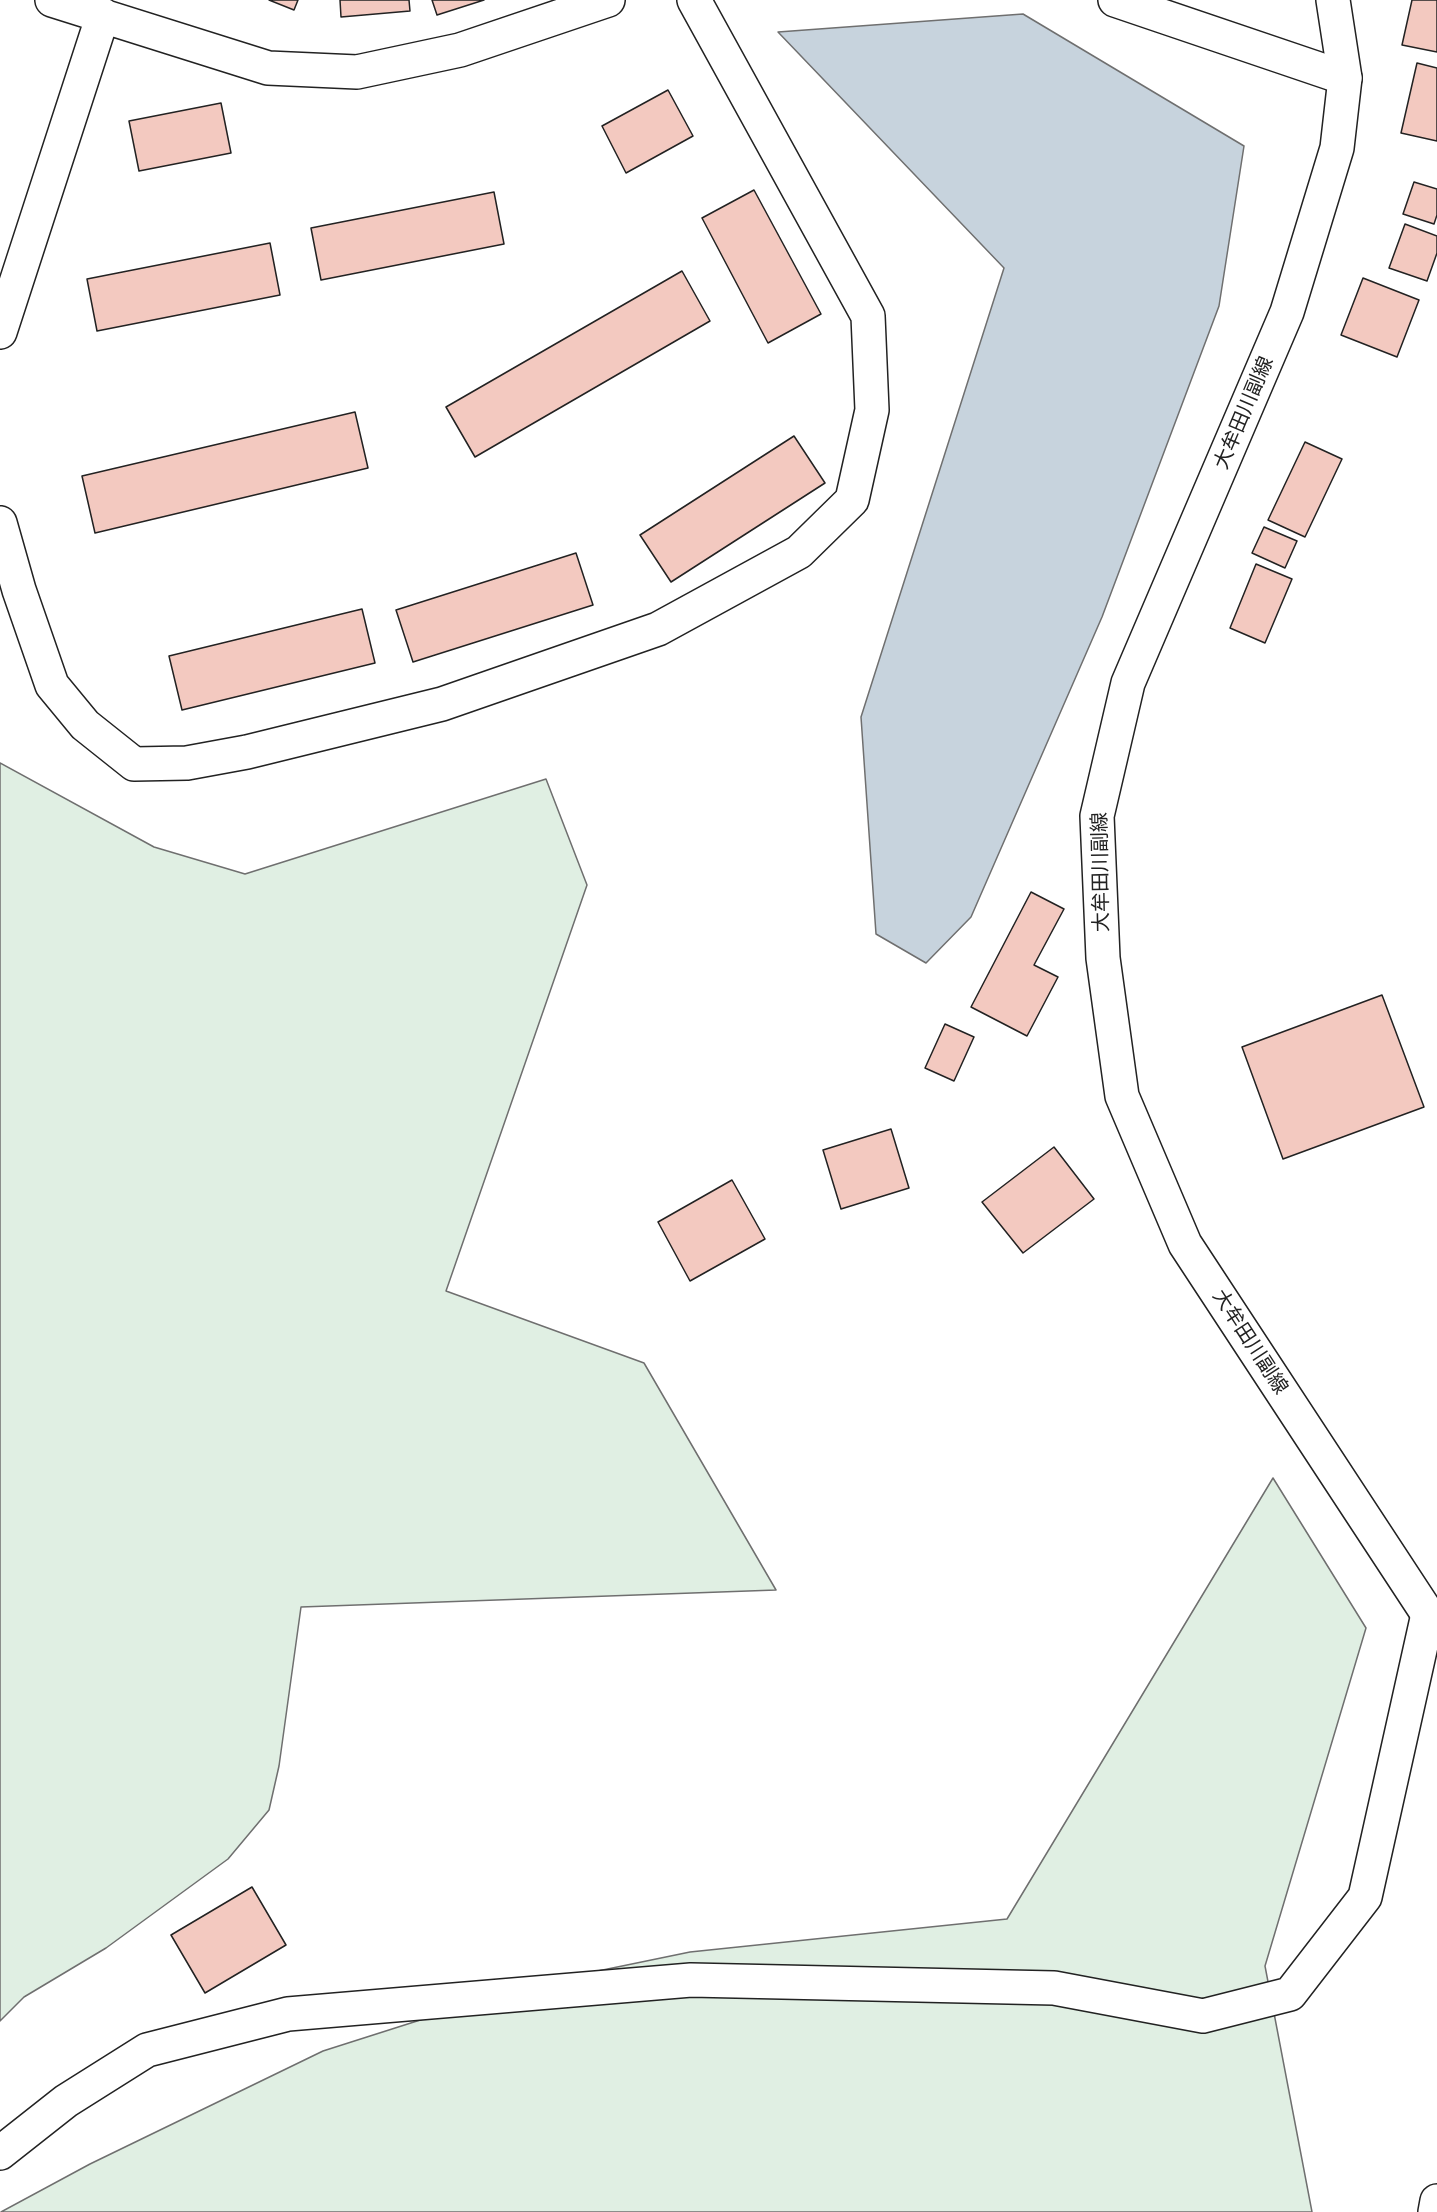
<!DOCTYPE html>
<meta charset="utf-8">
<style>
body{margin:0}
canvas{display:block;background:#fff}
</style>
<canvas width="1437" height="2212"></canvas>
<script>
const c = document.querySelector('canvas').getContext('2d');
c.lineJoin = 'round';
function paint(path, color) { c.fillStyle = color; c.fill(path, 'evenodd'); }
function strokePath(path, color, width, dash) { c.strokeStyle = color; c.lineWidth = width; c.lineCap = dash ? 'butt' : 'round'; c.setLineDash(dash || []); c.stroke(path); }
function drawText(font, color, halo, rows, align = 'center') {
  c.font = font + ' Inter,"Noto Sans JP",sans-serif'; c.lineWidth = 4.5; c.setLineDash([]); c.textBaseline = 'middle'; c.strokeStyle = halo; c.fillStyle = color; for (const [text, x, y, turn = 0] of rows) {
    c.save(); c.translate(x, y); c.rotate((+turn || 0) * Math.PI / 180); c.textAlign = isNaN(turn) ? turn : align; if (halo) c.strokeText(text, 0, 0); c.fillText(text, 0, 0); c.restore();
  }
}
const green = new Path2D(`
 M 0,763 L 154,847 L 245,874 L 546,779 L 587,885 L 446,1291 L 644,1363 L 776,1590 L 301,1607 L 279,1766 L 269,1810 L 228,1859 L 106,1948 L 24,1997 L 0,2021 Z
 M 1273,1478 L 1366,1628 L 1265,1966 L 1312,2212 L 1,2212 L 90,2164 L 323,2051 L 530,1985 L 690,1952 L 1007,1919 Z`);
const water = new Path2D(`
 M 1023,14 L 1244,146 L 1219,306 L 1102,617 L 971,917 L 926,963 L 876,934 L 861,717 L 1004,268 L 778,32 Z`);
const building = new Path2D(`
 M 269,0 L 298,0 L 294,10 Z
 M 340,0 L 409,0 L 410,11 L 341,17 Z
 M 432,0 L 484,0 L 437,15 Z
 M 1412,0 L 1437,0 L 1437,52 L 1402,45 Z
 M 1417,63 L 1437,68 L 1437,141 L 1401,133 Z
 M 668,90 L 693,136 L 626,173 L 602,126 Z
 M 221,103 L 231,153 L 139,171 L 129,121 Z
 M 1414,182 L 1437,189 L 1437,215 L 1434,224 L 1403,214 Z
 M 754,190 L 821,314 L 768,343 L 702,218 Z
 M 494,192 L 504,244 L 321,280 L 311,228 Z
 M 1405,224 L 1437,236 L 1437,253 L 1427,281 L 1389,268 Z
 M 270,243 L 280,295 L 97,331 L 87,279 Z
 M 682,271 L 710,321 L 475,457 L 446,407 Z
 M 1363,278 L 1419,300 L 1397,357 L 1341,335 Z
 M 355,412 L 368,468 L 95,533 L 82,476 Z
 M 794,436 L 825,483 L 671,582 L 640,535 Z
 M 1305,442 L 1342,459 L 1305,537 L 1268,520 Z
 M 1264,527 L 1297,541 L 1285,568 L 1252,553 Z
 M 576,553 L 593,605 L 413,662 L 396,610 Z
 M 1256,564 L 1292,579 L 1265,643 L 1230,628 Z
 M 362,609 L 375,663 L 182,710 L 169,656 Z
 M 1031,892 L 1064,909 L 1034,965 L 1058,977 L 1027,1036 L 971,1007 Z
 M 1382,995 L 1424,1107 L 1283,1159 L 1242,1047 Z
 M 945,1024 L 974,1037 L 954,1081 L 925,1068 Z
 M 891,1129 L 909,1188 L 841,1209 L 823,1150 Z
 M 1054,1147 L 1094,1199 L 1023,1253 L 982,1202 Z
 M 732,1180 L 765,1239 L 690,1281 L 658,1222 Z
 M 252,1887 L 286,1945 L 205,1993 L 171,1935 Z`);
const street = new Path2D(`
 M 52,0 L 268,68 L 357,72 L 460,50 L 608,0
 M 1115,0 L 1345,78
 M 0,332 L 103,15
 M 0,523 L 19,590 L 52,685 L 85,725 L 134,764 L 187,763 L 247,752 L 442,704 L 658,629 L 799,552 L 852,500 L 872,410 L 868,316 L 694,0
 M 0,2153 L 66,2101 L 147,2050 L 288,2014 L 691,1980 L 1054,1988 L 1203,2016 L 1290,1994 L 1365,1897 L 1428,1614
 M 1435,2212 L 1437,2201`);
const primary = new Path2D(`
 M 1333,0 L 1345,78 L 1337,148 L 1287,312 L 1128,683 L 1097,816 L 1103,958 L 1122,1096 L 1185,1244 L 1437,1628`);
const streetNames = [
 ["大牟田川副線",1244,413,-67],
 ["大牟田川副線",1101,872,-91],
 ["大牟田川副線",1250,1342,57]
];
paint(green, '#e0efe3');
strokePath(green, '#6f6f6f', 1.5);
paint(water, '#c7d3dd');
strokePath(water, '#6f6f6f', 1.5);
paint(building, '#f3c9c0');
strokePath(building, '#222', 1.5);
strokePath(street, '#222', 36);
strokePath(primary, '#222', 36);
strokePath(street, '#fff', 33);
strokePath(primary, '#fff', 33);
drawText('20px', '#222', '#fff', streetNames);
</script>
